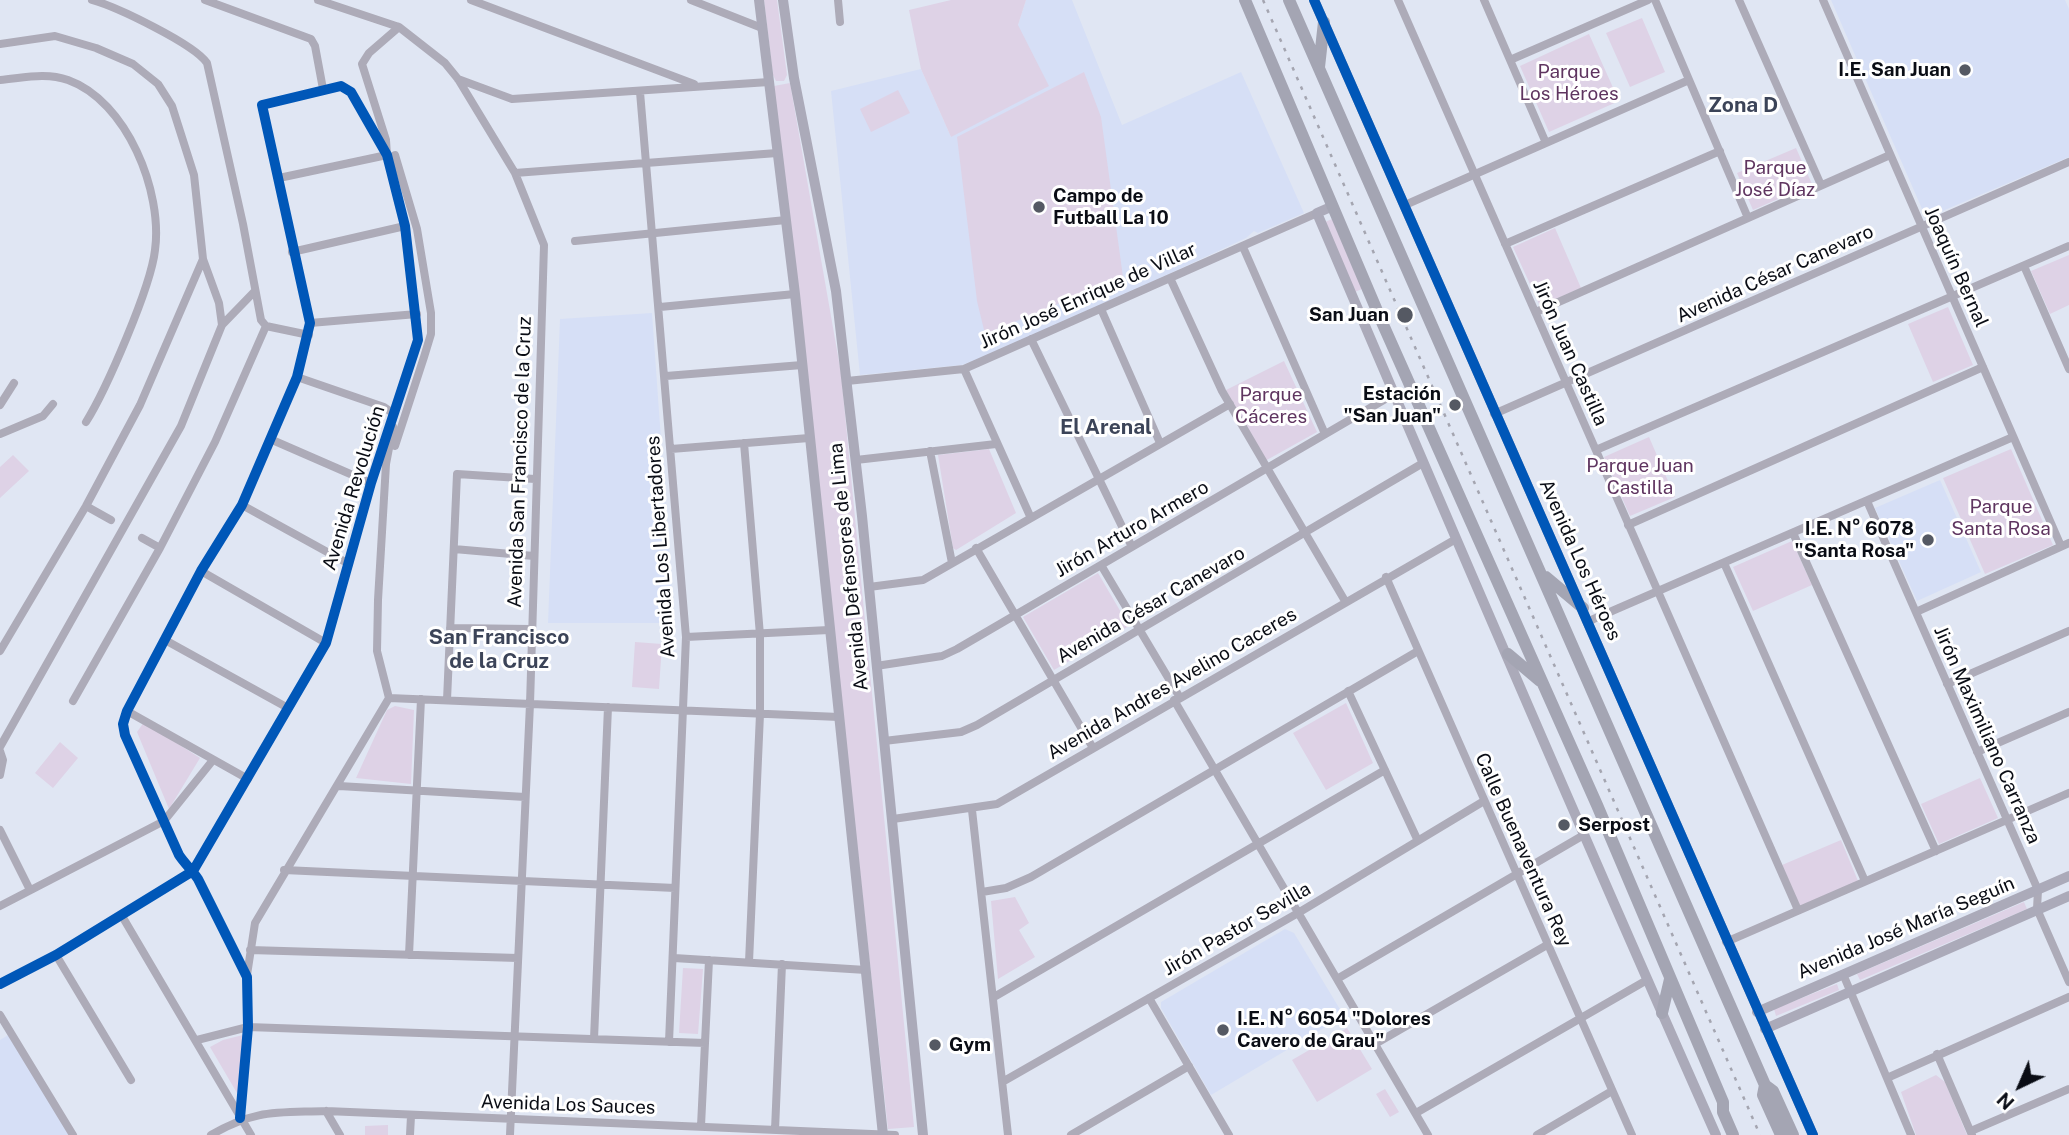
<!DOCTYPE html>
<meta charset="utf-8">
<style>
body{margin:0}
#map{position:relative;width:2069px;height:1135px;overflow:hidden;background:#e0e6f3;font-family:"Public Sans",sans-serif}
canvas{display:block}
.north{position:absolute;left:1985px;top:1051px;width:70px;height:70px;-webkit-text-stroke:5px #fff;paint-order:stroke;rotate:224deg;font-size:19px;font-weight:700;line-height:28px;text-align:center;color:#0a0d15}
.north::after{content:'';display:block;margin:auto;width:24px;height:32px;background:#0a0d15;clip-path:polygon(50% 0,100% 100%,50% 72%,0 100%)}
</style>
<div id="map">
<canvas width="2069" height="1135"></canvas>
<div class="north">N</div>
</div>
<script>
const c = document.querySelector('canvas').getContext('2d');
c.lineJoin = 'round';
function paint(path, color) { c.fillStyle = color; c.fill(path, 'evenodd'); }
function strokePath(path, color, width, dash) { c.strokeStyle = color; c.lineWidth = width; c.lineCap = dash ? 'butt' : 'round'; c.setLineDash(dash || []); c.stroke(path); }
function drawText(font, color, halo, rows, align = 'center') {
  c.font = font + ' "Public Sans",sans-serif'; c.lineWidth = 6; c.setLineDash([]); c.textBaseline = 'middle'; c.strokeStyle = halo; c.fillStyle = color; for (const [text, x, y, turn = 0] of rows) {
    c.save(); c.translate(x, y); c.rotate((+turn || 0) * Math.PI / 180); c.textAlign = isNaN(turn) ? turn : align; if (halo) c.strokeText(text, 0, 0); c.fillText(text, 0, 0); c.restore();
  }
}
const built = new Path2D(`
 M 1026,0 L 1072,0 L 1122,125 L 1241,72 L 1304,213 L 1258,233 L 1254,231 L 1246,238 L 1019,344 L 962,365 L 860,375 L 831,91 L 921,69 L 951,137 L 1018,25 Z
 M 1831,0 L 2065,0 L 2069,9 L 2069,157 L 1926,218 Z
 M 652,313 L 674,623 L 548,623 L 560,319 Z
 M 1940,480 L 1981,572 L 1917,601 L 1875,508 Z
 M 1285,929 L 1294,933 L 1344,1016 L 1211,1095 L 1161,1008 L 1161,1002 Z
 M 10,1034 L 70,1135 L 0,1135 L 0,1040 Z`);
const green = new Path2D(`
 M 764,0 L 777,0 L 787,75 L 784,81 L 776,81 L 773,75 Z
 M 951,0 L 1026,0 L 1018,25 L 1049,86 L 951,137 L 921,69 L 909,10 Z
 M 1642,18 L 1665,72 L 1630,87 L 1606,33 Z
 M 1589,34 L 1619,101 L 1549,132 L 1520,66 Z
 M 1084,72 L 1101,117 L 1123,277 L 985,334 L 977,301 L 957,137 Z
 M 790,83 L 841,373 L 914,1127 L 888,1129 L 774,86 Z
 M 898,90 L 910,113 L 871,132 L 860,109 Z
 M 1796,148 L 1812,184 L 1753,210 L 1737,173 Z
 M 1332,219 L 1362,289 L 1355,292 L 1325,222 Z
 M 1555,228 L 1581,288 L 1540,306 L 1513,247 Z
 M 2069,255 L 2069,305 L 2050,314 L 2031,271 Z
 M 1948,307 L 1973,365 L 1933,382 L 1908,324 Z
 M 1284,361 L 1317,432 L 1265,461 L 1226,390 Z
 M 1649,437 L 1675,497 L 1630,516 L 1604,457 Z
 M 989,449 L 1016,513 L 956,550 L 953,548 L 938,455 Z
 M 2011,449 L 2053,545 L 1985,574 L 1943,478 Z
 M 13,455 L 29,471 L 0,498 L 0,467 Z
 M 1792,541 L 1812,585 L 1753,611 L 1733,567 Z
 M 1098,573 L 1129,626 L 1054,670 L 1023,617 Z
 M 635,642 L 662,644 L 659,689 L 632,687 Z
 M 1346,703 L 1373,763 L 1326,790 L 1293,733 Z
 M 395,706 L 414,710 L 411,784 L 356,778 L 387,710 Z
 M 144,722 L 200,758 L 169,809 L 137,732 Z
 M 60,742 L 78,758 L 53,788 L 35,773 Z
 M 1980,778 L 1998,818 L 1939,844 L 1921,804 Z
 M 1841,840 L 1858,881 L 1800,906 L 1782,865 Z
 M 1015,897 L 1029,923 L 1019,930 L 1035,957 L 998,979 L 991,901 Z
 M 2024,902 L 2027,909 L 1860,980 L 1857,974 Z
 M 683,968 L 703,969 L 698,1034 L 679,1033 Z
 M 1837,984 L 1839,990 L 1776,1016 L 1774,1009 Z
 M 1347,1028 L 1372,1069 L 1317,1102 L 1292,1060 Z
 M 243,1035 L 240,1090 L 237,1093 L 210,1047 L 223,1040 Z
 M 1936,1075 L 1945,1082 L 1967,1135 L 1916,1135 L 1901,1092 Z
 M 1385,1089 L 1399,1112 L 1390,1117 L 1376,1094 Z
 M 388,1125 L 388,1135 L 365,1135 L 365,1126 Z`);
const street = new Path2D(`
 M 92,0 C 117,7 194,44 207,63 L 243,224 L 261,320 L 266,326 L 309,335
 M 205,0 L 311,39 L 315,46 L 323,89
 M 318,0 L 399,27 L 445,63 L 458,79 L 515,173 L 544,245 L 530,704 L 510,1135
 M 471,0 L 694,84
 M 691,0 L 762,28
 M 838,0 L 840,22
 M 1398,0 L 1798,910
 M 1484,0 L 1546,143
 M 1655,0 L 1748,218
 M 1739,0 L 1821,185
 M 1823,0 L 2061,546
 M 0,44 L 55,36 L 96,48 L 133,64 L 158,84 L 172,106 L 194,175 L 203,259 L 140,405 L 86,506 L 0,651
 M 1510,60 L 1648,0
 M 458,79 L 512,99 L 769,82
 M 0,80 C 23,78 46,72 68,80 C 127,101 163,192 155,250 C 151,287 106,390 86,422
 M 640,92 L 686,637 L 669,1042
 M 395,155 L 417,229 L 431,313 L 431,334 L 424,357 L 395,446
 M 515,173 L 777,153
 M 279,178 L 387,155 L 386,140 L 362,64 L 369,53 L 399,27
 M 1405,205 L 1689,80
 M 575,241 L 786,220
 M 1505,244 L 1720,151
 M 1243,247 L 1325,434
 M 292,252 L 405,226
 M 203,259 L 219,303 L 222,325
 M 2024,266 L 2069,369
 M 1170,278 L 1222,391 L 1345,601
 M 660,307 L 795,294
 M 1101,309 L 1160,443
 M 1536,312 L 1890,155
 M 310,323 L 417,314
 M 1031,339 L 1132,547
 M 964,369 L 1030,516
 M 666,376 L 802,365
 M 297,377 L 384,407 L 394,414
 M 847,381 L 964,369 L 1317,213
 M 0,405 L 14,383
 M 1494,414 L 2069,162
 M 0,434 L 43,416 L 53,404
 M 270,439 L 371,483
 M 744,443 L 760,635 L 760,714 L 749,962
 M 671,449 L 809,438
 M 1596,450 L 2069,246
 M 930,451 L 952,563
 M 856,460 L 996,444
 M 1867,501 L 2038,890 L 2037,909 L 2069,982
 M 242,505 L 349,564
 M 86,506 L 111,520
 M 1628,525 L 1983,367
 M 1793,533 L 1936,851
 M 142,538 L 160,548
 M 976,548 L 1093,748
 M 454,549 L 534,556
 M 1724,563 L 1865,881
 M 1101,565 L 1179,696
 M 201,571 L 326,643
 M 1386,577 L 1632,1135
 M 869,587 L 923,580 L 1230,404
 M 1916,612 L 2069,543
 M 1589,621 L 2013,437
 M 450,628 L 530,629
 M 686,637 L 829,630
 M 165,640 L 288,708
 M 876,666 L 942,656 L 957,649 L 1394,394
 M 1947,684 L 2069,631
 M 1348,691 L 1418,841
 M 389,698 L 839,717
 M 389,698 L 377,651 L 378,600 L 386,464 L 393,427
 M 447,700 L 457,474 L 535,479
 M 1174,700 L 1428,1135
 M 73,701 L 160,548 L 215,442 L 266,326
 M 127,711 L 248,779
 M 884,741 L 961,732 L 977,725 L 1423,463
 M 0,747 L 181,426 L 222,325 L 255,291
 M 0,751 L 3,760 L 0,775
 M 1977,752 L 2069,712
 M 339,786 L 525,797
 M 972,810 L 1008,1135
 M 893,819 L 997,804 L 1456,539
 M 0,830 L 30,890
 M 284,870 L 675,888
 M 982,892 L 1006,888 L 1031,877 L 1418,651
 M 0,906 L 164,821 L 213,760
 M 122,916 L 251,1135
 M 1726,942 L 2069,793
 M 250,950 L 518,958
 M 56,955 L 131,1080
 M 409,955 L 421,699
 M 674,958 L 866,970
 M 1843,974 L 1911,1135
 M 247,975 L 255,923 L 389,698
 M 1337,979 L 1582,836
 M 0,984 L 56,955 L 193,871 L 326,643 L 371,483 L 418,340 L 405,226 L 387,155 L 351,92 L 341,86 L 262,105 L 310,323 L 297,377 L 242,505 L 201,571 L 127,711 L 123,724 L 125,735 L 179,855 C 185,864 192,870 198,879 L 247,977 L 248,1027 L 240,1118
 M 994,997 L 1385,770
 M 1149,998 L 1229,1135
 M 0,1015 L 73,1135
 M 594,1039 L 608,707
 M 197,1040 L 248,1027 L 705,1043
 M 1375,1044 L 1547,945
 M 1937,1054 L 1972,1135
 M 1887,1078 L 2069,997
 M 1004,1081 L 1298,913 L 1484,801
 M 326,1111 L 340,1135
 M 1416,1113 L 1647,980
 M 701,1126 L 709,960
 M 775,1130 L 782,964
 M 1971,1131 L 2069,1089
 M 211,1135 C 256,1109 276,1113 326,1111 L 895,1135
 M 410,1135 L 411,1116
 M 1071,1135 L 1189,1066
 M 1537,1135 L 1612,1091`);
const secondary = new Path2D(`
 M 759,0 L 795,294 L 883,1135
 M 783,0 L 794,78 L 836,291 L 862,516 L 923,1135
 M 1314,0 L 1813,1135
 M 1333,206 L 1317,213 C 1448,521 1580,829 1716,1135
 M 1757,1012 L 2069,876
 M 1765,1029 L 2069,896`);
const primary = new Path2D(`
 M 1245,0 L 1381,320 L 1597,805 L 1723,1102 L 1723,1112 L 1733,1135
 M 1289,0 L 1765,1085 L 1773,1091 L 1793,1135
 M 1319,67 L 1324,22
 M 1546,577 L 1583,608
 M 1508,654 L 1540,681
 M 1662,1013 L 1670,979
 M 1765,1085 L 1763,1095 L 1781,1135`);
const rail = new Path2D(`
 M 1263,0 L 1760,1135`);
const cycleway = new Path2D(`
 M 1314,0 L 1813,1135
 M 0,984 L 56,955 L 193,871 L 326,643 L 371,483 L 418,340 L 405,226 L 387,155 L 351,92 L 341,86 L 262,105 L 310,323 L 297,377 L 242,505 L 201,571 L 127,711 L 123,724 L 125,735 L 179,855 C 185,864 192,870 198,879 L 247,977 L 248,1027 L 240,1118`);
const markers = [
 [1965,70,7,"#555963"],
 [1039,207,7,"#555963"],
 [1405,315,9,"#555963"],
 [1455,405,7,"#555963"],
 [1928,540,7,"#555963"],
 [1564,825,7,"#555963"],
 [1223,1030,7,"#555963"],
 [935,1045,7,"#555963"]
];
const poiNames = [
 ["I.E. San Juan",1951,70],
 ["Campo de",1053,196,"left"],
 ["Futball La 10",1053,218,"left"],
 ["San Juan",1389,315],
 ["Estación",1441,394],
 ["\"San Juan\"",1441,416],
 ["I.E. N° 6078",1914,529],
 ["\"Santa Rosa\"",1914,551],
 ["Serpost",1578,825,"left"],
 ["I.E. N° 6054 \"Dolores",1237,1019,"left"],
 ["Cavero de Grau\"",1237,1041,"left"],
 ["Gym",949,1045,"left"]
];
const parkNames = [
 ["Parque",1569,72],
 ["Los Héroes",1569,94],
 ["Parque",1775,168],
 ["José Díaz",1775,190],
 ["Parque",1271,395],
 ["Cáceres",1271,417],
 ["Parque Juan",1640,466],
 ["Castilla",1640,488],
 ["Parque",2001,507],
 ["Santa Rosa",2001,529]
];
const streetNames = [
 ["Joaquín Bernal",1956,267,66],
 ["Avenida César Canevaro",1775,274,-24],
 ["Jirón José Enrique de Villar",1088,296,-24],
 ["Jirón Juan Castilla",1570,353,66],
 ["Avenida San Francisco de la Cruz",520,462,-88],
 ["Avenida Revolución",354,488,-73],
 ["Jirón Arturo Armero",1132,529,-30],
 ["Avenida Los Libertadores",661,547,-94],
 ["Avenida Los Héroes",1580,560,66],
 ["Avenida Defensores de Lima",849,567,-96],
 ["Avenida César Canevaro",1151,605,-30],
 ["Avenida Andres Avelino Caceres",1172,684,-30],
 ["Jirón Maximiliano Carranza",1987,735,66],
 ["Calle Buenaventura Rey",1523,850,66],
 ["Avenida José María Seguín",1906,928,-23],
 ["Jirón Pastor Sevilla",1237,929,-30],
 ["Avenida Los Sauces",568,1105,2]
];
const neighbourhoodNames = [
 ["Zona D",1743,106],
 ["El Arenal",1106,428],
 ["San Francisco",499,638],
 ["de la Cruz",499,662]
];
paint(built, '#d6dff6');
paint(green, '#ded2e6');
strokePath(street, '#adabb8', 8);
strokePath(secondary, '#abaab9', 10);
strokePath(primary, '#a4a5b3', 12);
strokePath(rail, '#a4a5b0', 2.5, [3.5, 7]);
strokePath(cycleway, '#0057b8', 10);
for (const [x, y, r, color] of markers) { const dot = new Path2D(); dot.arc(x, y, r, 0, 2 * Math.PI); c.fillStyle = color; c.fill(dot); strokePath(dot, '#fff', 2.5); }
drawText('bold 19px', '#0a0d15', '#fff', poiNames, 'right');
drawText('19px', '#5f3560', '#fff', parkNames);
drawText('19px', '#0a0d15', '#fff', streetNames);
drawText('bold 21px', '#3c4458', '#fff', neighbourhoodNames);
</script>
